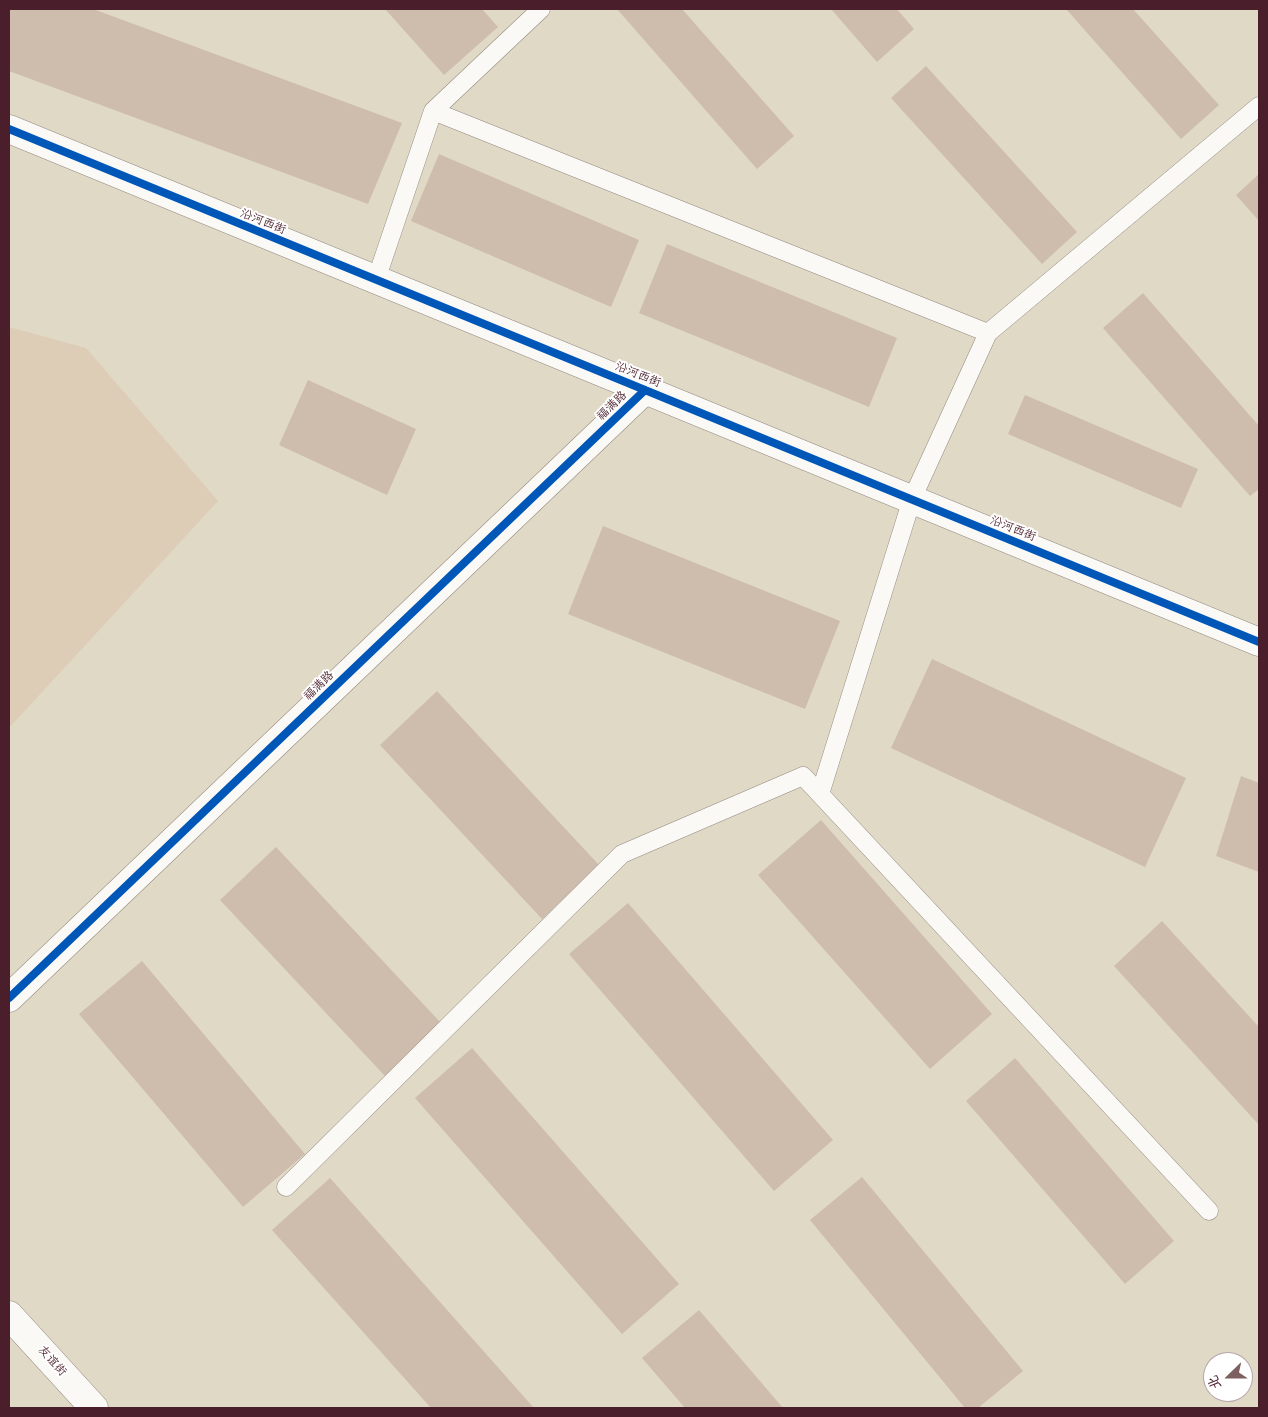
<!DOCTYPE html>
<meta charset="utf-8">
<style>
body{margin:0}
#map{position:relative;width:1268px;height:1417px;overflow:hidden;background:#e0d9c5;font-family:"Balsamiq Sans","LXGW WenKai TC",sans-serif}
canvas{display:block}
.frame{position:absolute;inset:0;border:10px solid #4a1f2b;pointer-events:none}
.north{position:absolute;left:1203px;top:1352px;width:50px;height:50px;box-sizing:border-box;background:#fff;border:1px solid #b7a5aa;border-radius:50%;rotate:248deg;font-size:14px;font-weight:700;line-height:20px;text-align:center;color:#4a1f2b}
.north::after{content:'';display:block;margin:auto;width:18px;height:22px;background:#7e6061;clip-path:polygon(50% 0,100% 100%,50% 72%,0 100%)}
</style>
<div id="map">
<canvas width="1268" height="1417"></canvas>
<div class="frame"></div>
<div class="north">北</div>
</div>
<script>
const c = document.querySelector('canvas').getContext('2d');
c.lineJoin = 'round';
function paint(path, color) { c.fillStyle = color; c.fill(path, 'evenodd'); }
function strokePath(path, color, width, dash) { c.strokeStyle = color; c.lineWidth = width; c.lineCap = dash ? 'butt' : 'round'; c.setLineDash(dash || []); c.stroke(path); }
function drawText(font, color, halo, rows, align = 'center') {
  c.font = font + ' "Balsamiq Sans","LXGW WenKai TC",sans-serif'; c.lineWidth = 4; c.setLineDash([]); c.textBaseline = 'middle'; c.strokeStyle = halo; c.fillStyle = color; for (const [text, x, y, turn = 0] of rows) {
    c.save(); c.translate(x, y); c.rotate((+turn || 0) * Math.PI / 180); c.textAlign = isNaN(turn) ? turn : align; if (halo) c.strokeText(text, 0, 0); c.fillText(text, 0, 0); c.restore();
  }
}
const built = new Path2D(`
 M 9,327 L 86,348 L 218,501 L 9,728 Z`);
const building = new Path2D(`
 M 9,9 L 93,9 L 402,123 L 368,204 L 9,71 Z
 M 385,9 L 482,9 L 498,27 L 444,75 Z
 M 617,9 L 682,9 L 794,136 L 757,169 Z
 M 831,9 L 897,9 L 914,29 L 877,62 Z
 M 1066,9 L 1133,9 L 1219,105 L 1181,139 Z
 M 926,66 L 1077,232 L 1042,264 L 891,98 Z
 M 439,154 L 639,240 L 611,307 L 411,221 Z
 M 1259,174 L 1259,221 L 1236,195 Z
 M 667,244 L 897,338 L 869,407 L 639,313 Z
 M 1143,293 L 1259,426 L 1259,489 L 1250,496 L 1103,328 Z
 M 308,380 L 416,429 L 387,495 L 279,445 Z
 M 1025,395 L 1198,469 L 1181,508 L 1008,434 Z
 M 603,526 L 840,621 L 805,709 L 568,614 Z
 M 932,659 L 1186,778 L 1145,867 L 891,748 Z
 M 437,691 L 599,865 L 542,919 L 380,745 Z
 M 1241,776 L 1259,783 L 1259,872 L 1216,856 Z
 M 821,820 L 992,1014 L 930,1069 L 758,875 Z
 M 276,847 L 441,1023 L 385,1076 L 220,900 Z
 M 628,903 L 833,1140 L 774,1191 L 569,954 Z
 M 1162,921 L 1259,1027 L 1259,1125 L 1114,966 Z
 M 142,961 L 305,1154 L 243,1207 L 79,1014 Z
 M 472,1048 L 679,1284 L 622,1334 L 415,1098 Z
 M 1015,1058 L 1174,1241 L 1125,1284 L 966,1101 Z
 M 862,1177 L 1023,1371 L 978,1408 L 965,1408 L 810,1220 Z
 M 330,1178 L 534,1408 L 431,1408 L 272,1230 Z
 M 699,1310 L 783,1408 L 685,1408 L 642,1358 Z`);
const lane = new Path2D(`
 M 433,111 L 988,333
 M 376,280 L 433,111 L 541,9
 M 820,794 L 912,499 L 988,333 L 1259,106
 M 286,1187 L 622,854 L 803,776 L 1209,1211`);
const street = new Path2D(`
 M 9,998 L 645,390`);
const secondary = new Path2D(`
 M 9,129 L 1259,642
 M 9,1315 L 94,1408`);
const cycleway = new Path2D(`
 M 9,129 L 1259,642
 M 9,998 L 645,390`);
const streetNames = [
 ["沿河西街",263,222,22],
 ["沿河西街",638,375,22],
 ["福满路",612,406,-44],
 ["沿河西街",1013,529,22],
 ["福满路",319,686,-44],
 ["友谊街",52,1361,48]
];
paint(built, '#decdb6');
paint(building, '#cebdad');
strokePath(lane, '#948981', 19);
strokePath(street, '#948981', 29);
strokePath(secondary, '#948981', 29);
strokePath(lane, '#faf9f6', 18);
strokePath(street, '#faf9f6', 28);
strokePath(secondary, '#faf9f6', 28);
strokePath(cycleway, '#0057b8', 8);
drawText('12px', '#4a1f2b', '#fff', streetNames);
</script>
